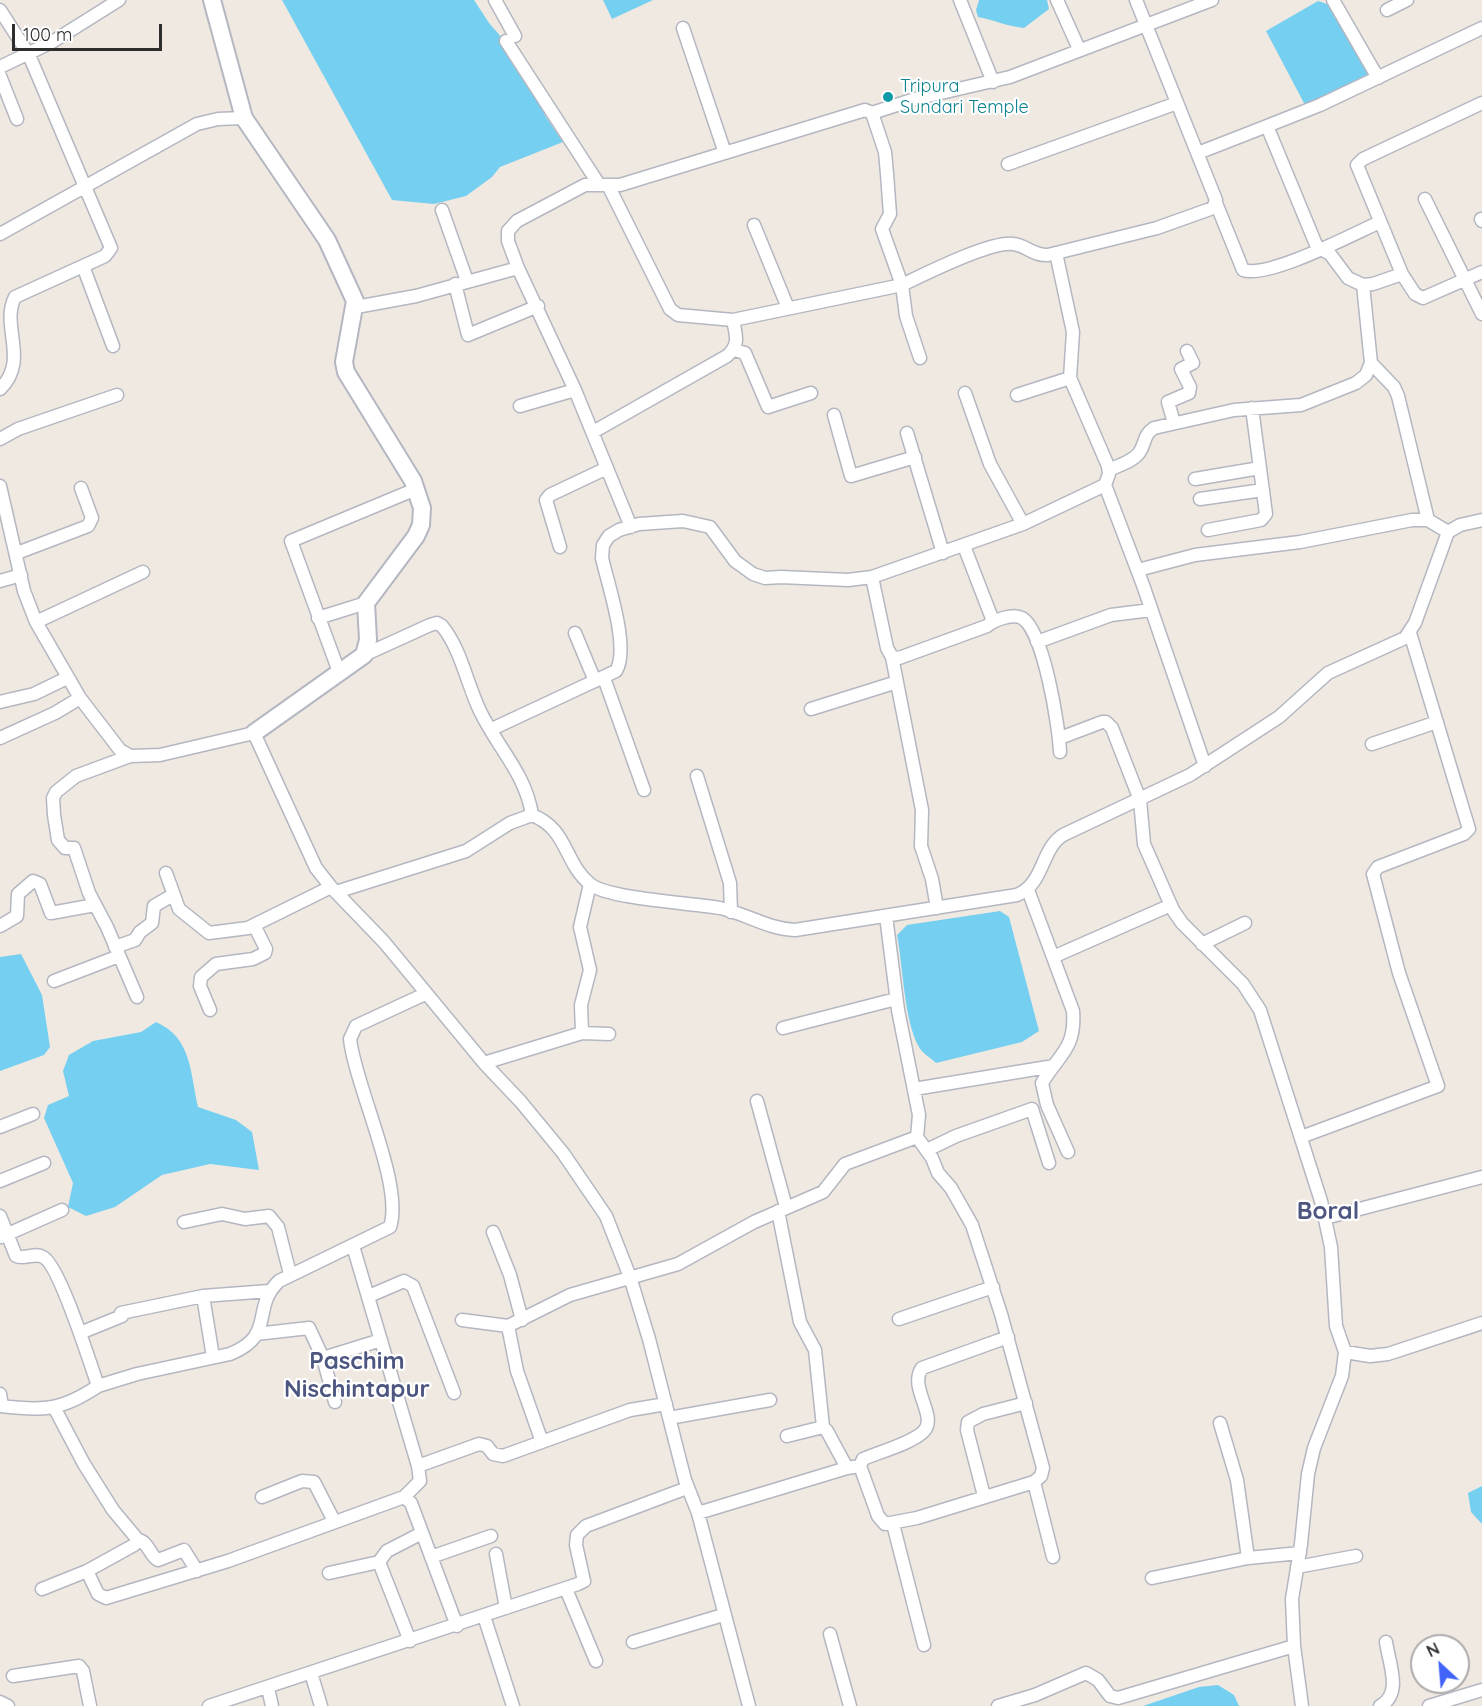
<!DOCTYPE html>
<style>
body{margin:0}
#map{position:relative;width:1482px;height:1706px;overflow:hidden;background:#efe9e1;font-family:Quicksand,sans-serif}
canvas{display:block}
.north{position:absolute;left:1410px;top:1634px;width:60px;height:60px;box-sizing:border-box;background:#fff;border:2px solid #ababab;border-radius:50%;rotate:334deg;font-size:16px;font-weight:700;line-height:24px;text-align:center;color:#2e2e2e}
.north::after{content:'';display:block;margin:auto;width:21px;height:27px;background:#4264fb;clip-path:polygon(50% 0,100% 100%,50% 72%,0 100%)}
.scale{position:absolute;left:12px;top:24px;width:150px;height:27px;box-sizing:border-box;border:3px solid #2e2e2e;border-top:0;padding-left:8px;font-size:18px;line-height:21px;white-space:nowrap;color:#2e2e2e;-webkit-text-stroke:4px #fff;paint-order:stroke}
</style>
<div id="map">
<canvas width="1482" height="1706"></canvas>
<div class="north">N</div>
<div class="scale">100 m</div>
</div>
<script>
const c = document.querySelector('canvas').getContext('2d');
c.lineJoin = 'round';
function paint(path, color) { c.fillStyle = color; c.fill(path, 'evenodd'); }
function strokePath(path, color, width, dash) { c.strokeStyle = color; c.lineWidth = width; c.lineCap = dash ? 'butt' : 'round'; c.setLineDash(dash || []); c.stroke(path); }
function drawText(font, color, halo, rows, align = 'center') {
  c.font = font + ' Quicksand,sans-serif'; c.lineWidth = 4.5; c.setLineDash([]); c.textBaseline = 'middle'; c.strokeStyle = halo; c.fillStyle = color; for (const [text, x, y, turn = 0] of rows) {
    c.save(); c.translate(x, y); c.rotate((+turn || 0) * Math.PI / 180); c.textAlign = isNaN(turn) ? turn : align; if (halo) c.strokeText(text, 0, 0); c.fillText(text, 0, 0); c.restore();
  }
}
const water = new Path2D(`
 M 282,0 L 474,0 L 489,23 L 510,47 L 546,117 L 563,142 L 500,167 L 492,177 L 466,196 L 434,204 L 392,200 Z
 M 603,0 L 653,0 L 612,19 Z
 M 979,0 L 1047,0 L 1049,9 L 1024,28 C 1005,26 995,20 978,17 L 976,10 Z
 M 1318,1 L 1330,5 L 1365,66 L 1368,76 L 1309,106 L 1305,105 L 1266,31 Z
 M 1000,911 L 1009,917 L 1039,1031 L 1022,1042 L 936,1063 C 931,1058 922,1053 919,1047 C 904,1021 903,965 897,935 L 907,925 Z
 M 21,954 L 42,995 L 50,1047 L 44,1055 L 0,1071 L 0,957 Z
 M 156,1022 C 192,1038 190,1072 198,1107 L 236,1120 L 252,1132 L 259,1170 L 210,1164 L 162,1175 L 115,1207 L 86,1216 L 68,1207 L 73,1183 L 44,1118 L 48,1105 L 69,1096 L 63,1071 L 69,1055 L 93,1041 L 141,1032 Z
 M 1482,1486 L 1482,1524 L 1471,1512 L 1468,1493 Z
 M 1218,1685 L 1234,1695 L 1239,1706 L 1143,1706 L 1199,1687 Z`);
const street = new Path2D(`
 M 495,0 L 515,36
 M 960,0 L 993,82
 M 1057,0 L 1079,49
 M 1333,0 L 1378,78
 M 0,10 L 29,55 L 111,248 L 105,256 L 15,297 C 0,326 30,360 0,389
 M 1387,10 L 1407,0
 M 683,28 L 725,153
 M 506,41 L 598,183
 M 0,67 L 52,42 L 119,0
 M 0,76 L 17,119
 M 872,113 L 915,99 L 1010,77 L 1212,0
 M 1267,126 L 1320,105 L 1482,28
 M 1198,153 L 1267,126 L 1317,247 L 1330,254 L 1348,278 L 1363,285 L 1373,284 L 1402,274 L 1415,294 L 1423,298 L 1482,272
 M 1008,164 L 1177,103
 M 1425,199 L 1482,314
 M 1216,203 L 1243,270 C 1268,279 1353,234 1380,222
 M 442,210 L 467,281
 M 1481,219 L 1482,221
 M 754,225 L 788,308
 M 0,234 L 197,124 L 218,119 L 244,118
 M 83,266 L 113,346
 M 518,268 L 508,241 L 508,231 L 517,221 L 585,185 L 620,185 L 865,110 L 872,113 L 885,152 L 887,174 L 890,214 L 882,229 L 902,285 C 925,274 990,241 1013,244 C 1026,245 1033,256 1048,255 L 1157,228 L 1213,208 L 1216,200 L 1136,0
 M 1402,274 L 1357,165 L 1363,159 L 1482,103
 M 455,284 L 468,335 L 538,306
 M 356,307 L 416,296 L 518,268 L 575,390 L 631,527
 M 733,320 L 902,285 L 906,316 L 920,358
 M 734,350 L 745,353 L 768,407 L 811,393
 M 1371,363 L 1394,387 L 1398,396 L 1428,520
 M 965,393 L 990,464 L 1023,524
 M 1017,395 L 1070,378
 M 520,406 L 575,390
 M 834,415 L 851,476 L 915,457
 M 1174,423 L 1168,402 L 1189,393 L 1190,387 L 1181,369 L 1193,363 L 1187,351
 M 593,432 L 727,356 C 740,345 736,335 733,320 L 678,315 L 670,309 L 609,187
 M 907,433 L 943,553
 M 0,439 L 18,429 L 117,395
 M 1109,470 C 1119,465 1132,462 1139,453 C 1146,443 1143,435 1154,428 L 1234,410 L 1301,405 L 1356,383 L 1366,375 L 1371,363 L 1363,285
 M 1195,479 L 1260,468
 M 1105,485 L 1143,585 L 1205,766
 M 0,486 L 24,591 L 36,622 L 80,698 L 120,750 L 130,756 L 160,755 L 254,733 L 316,868 L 331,887 L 384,942 L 484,1063 L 521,1102 L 563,1153 L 606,1216 L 630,1277 L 649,1339 L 685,1480 L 698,1513 L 749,1706
 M 1200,499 L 1263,490
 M 1208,530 L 1261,520 L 1266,514 L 1252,408
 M 964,546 L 993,621
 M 560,547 L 546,500 L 550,495 L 607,468
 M 17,553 L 88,526 L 92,518 L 81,488
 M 1138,570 L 1195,555 L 1300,542 L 1412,520 L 1428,520 L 1448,532
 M 872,577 L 887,648 L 892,657 L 899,658 L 987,626 C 994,620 1013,613 1022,618 C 1044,631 1059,727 1060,752
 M 0,581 L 21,575
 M 318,618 L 366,603
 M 36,622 L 143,572
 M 575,633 L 595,681
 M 1037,642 L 1111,615 L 1151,610
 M 364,655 L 430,625 L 437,623 L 442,626 C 461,649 467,684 480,711 C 497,747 526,774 532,815
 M 892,657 L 922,810 L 921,846 L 932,879 L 937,908
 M 339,672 L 291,541 L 416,489
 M 604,678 L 644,790
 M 0,702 L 34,694 L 67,678
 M 811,709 L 897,682
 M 492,729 L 616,671 C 630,648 608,585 602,558 L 603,545 L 609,536 L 619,530 L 639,524 L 683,521 L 710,527 L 735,561 L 753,574 L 765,578 L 781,577 L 848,580 L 872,577 L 1023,524 L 1105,485 L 1109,474 L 1108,466 L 1070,378 L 1073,332 L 1056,253
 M 0,738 L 55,713 L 80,698
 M 1060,738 L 1102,722 L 1106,722 L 1112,728 L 1140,800 L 1144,844 L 1173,910 L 1182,923 L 1243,984 L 1260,1010 L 1321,1201 L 1331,1247 L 1336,1326 L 1345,1352 L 1342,1376 L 1314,1448 L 1308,1474 L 1301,1544 L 1292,1599 L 1294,1646 L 1302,1706
 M 1372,744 L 1437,722
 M 130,756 L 76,776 L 56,792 L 53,798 L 54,815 L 58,840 L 65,848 L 74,848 L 89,893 L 107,927 L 137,997
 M 697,776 L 730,883 L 731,912
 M 166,873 L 179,909 L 209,933 L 248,928 L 331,887
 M 1028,890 L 1073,1011 C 1076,1049 1059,1054 1042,1083 L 1047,1105 L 1068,1152
 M 336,892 L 466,851 L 510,823 L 532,815 C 568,829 564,863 590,884 C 608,899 693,903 720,908 C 747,914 768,929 795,930 L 1017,895 C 1045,883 1040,850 1063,835 L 1190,775 L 1279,717 L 1328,673 L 1405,638 L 1415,623 L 1448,532 L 1460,525 L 1482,520
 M 0,926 L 17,916 L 18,894 L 33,881 L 40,884 L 51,913 L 95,905
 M 1202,944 L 1245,923
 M 115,947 L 135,940 L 140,932 L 152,923 L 154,906 L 173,895
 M 1053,957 L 1171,905
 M 54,981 L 119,956
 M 210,1010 L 200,986 L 201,977 L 216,964 L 253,959 L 265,953 L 266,949 L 254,925
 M 783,1028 L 896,999
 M 582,1033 L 581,1005 L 590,970 L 580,927 L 590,884
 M 484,1063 L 582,1033 L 609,1034
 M 914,1089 L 1054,1066
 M 757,1101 L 786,1207
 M 0,1127 L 33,1114
 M 1301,1137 L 1438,1086 L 1399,973 L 1373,874 L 1378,867 L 1464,834 L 1469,829 L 1410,633
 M 927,1150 L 956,1136 L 1032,1109 L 1049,1163
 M 0,1181 L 44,1163
 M 778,1211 L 800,1322 L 815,1350 L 823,1427
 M 0,1216 L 16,1256 C 25,1260 35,1252 43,1257 C 59,1264 91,1366 98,1386 L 137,1374 L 230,1354 C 277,1335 250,1309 279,1281 L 390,1227 C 404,1185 355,1086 350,1039 L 356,1026 L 425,994
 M 1325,1218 L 1482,1177
 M 184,1222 L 222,1214 L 245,1219 L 269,1216 L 278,1227 L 290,1274
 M 493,1232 L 510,1275 L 522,1320
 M 1,1237 L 62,1210
 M 353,1246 L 418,1466 L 420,1481 L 404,1497
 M 203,1296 L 213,1357
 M 369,1296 L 404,1281 L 413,1286 L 454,1393
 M 121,1313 L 203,1296 L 269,1291
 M 899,1319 L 993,1287
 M 462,1320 L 508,1326 L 570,1295 L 678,1264 L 754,1222 L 823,1192 L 845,1164 L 917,1137 L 919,1115 L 898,1010 L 886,916
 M 508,1326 L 517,1371 L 542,1442
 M 80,1333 L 122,1316
 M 256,1334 L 309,1328 L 323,1358 L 335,1402
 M 1345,1352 L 1370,1356 L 1388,1354 L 1482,1323
 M 323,1358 L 381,1340
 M 0,1394 L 2,1406
 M 0,1406 C 43,1411 61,1411 98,1386
 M 669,1418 L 770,1400
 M 1220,1423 L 1237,1480 L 1248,1558
 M 787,1436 L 823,1427 L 827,1431 L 847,1468 L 860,1466 L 878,1516 L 885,1524 L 917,1518 L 1034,1482 L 1041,1476 L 1043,1468 L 1001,1314 L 972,1225 L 951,1188 L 938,1173 L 932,1158 L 917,1137
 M 418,1466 L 479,1444 L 487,1446 L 493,1454 L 503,1456 L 630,1410 L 666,1404
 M 860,1466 L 863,1459 C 879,1452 913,1443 924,1431 C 938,1416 908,1387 922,1368 L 1008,1337
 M 1034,1482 L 1053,1557
 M 984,1496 L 967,1430 L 968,1422 L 983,1414 L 1026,1403
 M 262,1497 L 302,1481 L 314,1482 L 334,1521
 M 698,1513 L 847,1468
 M 893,1524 L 924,1645
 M 138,1540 C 149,1542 149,1555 158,1560 L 184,1550 L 197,1571
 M 496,1554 L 506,1608
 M 431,1557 L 491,1536
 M 379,1562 L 387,1551 L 422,1533
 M 1297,1567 L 1356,1556
 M 87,1571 L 98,1594 L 106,1598 L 228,1561 L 404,1497 L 411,1503 L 457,1626
 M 329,1573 L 379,1562 L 410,1641
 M 1152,1578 L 1248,1558 L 1300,1553
 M 42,1589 L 87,1571 L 134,1545 L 138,1540 L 113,1510 L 84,1464 L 55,1409
 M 566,1589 L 596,1661
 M 484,1616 L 513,1706
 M 830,1634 L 850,1706
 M 633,1642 L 723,1615
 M 311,1673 L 321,1706
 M 13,1676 L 79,1666 L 83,1671 L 90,1706
 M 268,1688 L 272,1706
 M 0,1702 L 8,1706
 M 209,1706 L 578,1584 L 584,1581 L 576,1545 L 577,1535 L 586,1526 L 687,1488
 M 998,1706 L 1035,1695 L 1086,1673 L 1098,1680 L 1110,1696 L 1118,1698 L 1294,1646
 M 1380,1706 C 1403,1694 1389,1664 1386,1642
 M 1429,1706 L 1482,1690`);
const secondary = new Path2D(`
 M 212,0 L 244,118 L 327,240 L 355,301 L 344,362 L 346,372 L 413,481 L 422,508 L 421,525 L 416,536 L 366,603 L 368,640 L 364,655 L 254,733`);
const markers = [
 [888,97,6,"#0f9aa8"]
];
const cultureNames = [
 ["Tripura",900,87],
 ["Sundari Temple",900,108]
];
const districtNames = [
 ["Boral",1328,1212],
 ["Paschim",357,1362],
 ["Nischintapur",357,1390]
];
paint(water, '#75cff0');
strokePath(street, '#b4b7c1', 15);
strokePath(secondary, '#b4b7c1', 20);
strokePath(street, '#fff', 12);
strokePath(secondary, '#fff', 16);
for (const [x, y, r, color] of markers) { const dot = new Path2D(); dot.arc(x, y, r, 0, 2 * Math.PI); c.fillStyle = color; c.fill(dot); strokePath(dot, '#fff', 2); }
drawText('18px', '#0d838f', '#fff', cultureNames, 'left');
drawText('bold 24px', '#4d5680', '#fff', districtNames);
</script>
